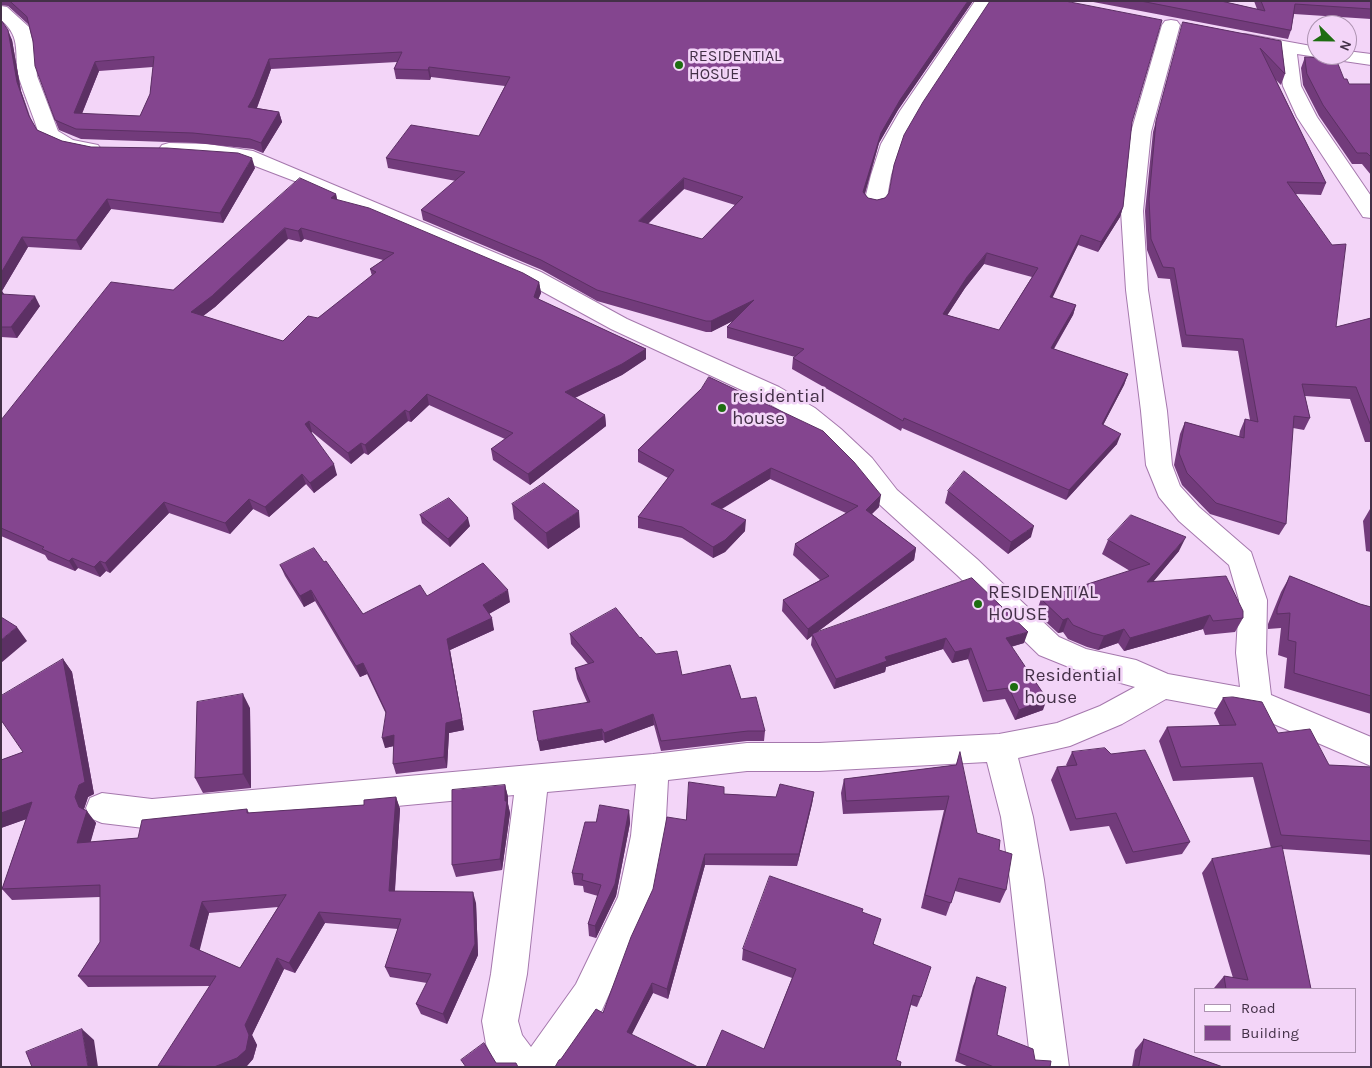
<!DOCTYPE html>
<style>
body{margin:0}
#map{position:relative;width:1372px;height:1068px;overflow:hidden;background:#f3d5f8;font-family:Karla,sans-serif}
canvas{display:block}
.frame{position:absolute;inset:0;border:2px solid #433047;pointer-events:none}
.legend{position:absolute;left:1194px;top:988px;width:162px;height:65px;box-sizing:border-box;background:#f3d5f8;border:1px solid #ad93b1;margin:0;padding:6px 9px;list-style:none;font-size:15px;color:#433047}
.legend li{display:flex;align-items:center;gap:10px;height:25px}
.legend b{width:25px;border:1px solid #ad93b1}
.north{position:absolute;left:1307px;top:15px;width:50px;height:50px;box-sizing:border-box;background:#f3d5f8;border:1px solid #ad93b1;border-radius:50%;rotate:113deg;font-size:14px;font-weight:700;line-height:20px;text-align:center;color:#433047}
.north::after{content:'';display:block;margin:auto;width:18px;height:22px;background:#1e6d11;clip-path:polygon(50% 0,100% 100%,50% 72%,0 100%)}
</style>
<div id="map">
<canvas width="1372" height="1068"></canvas>
<div class="frame"></div>
<ul class="legend">
<li><b style="height:6px;background:#fff"></b>Road</li>
<li><b style="height:14px;background:#84458f"></b>Building</li>
</ul>
<div class="north">N</div>
</div>
<script>
const c = document.querySelector('canvas').getContext('2d');
c.lineJoin = 'round';
function strokePath(path, color, width, dash) { c.strokeStyle = color; c.lineWidth = width; c.lineCap = dash ? 'butt' : 'round'; c.setLineDash(dash || []); c.stroke(path); }
function paint(path, color) { c.fillStyle = color; c.fill(path, 'evenodd'); }
function drawText(font, color, halo, rows, align = 'center') {
  c.font = font + ' Karla,sans-serif'; c.lineWidth = 5; c.setLineDash([]); c.textBaseline = 'middle'; c.strokeStyle = halo; c.fillStyle = color; for (const [text, x, y, turn = 0] of rows) {
    c.save(); c.translate(x, y); c.rotate((+turn || 0) * Math.PI / 180); c.textAlign = isNaN(turn) ? turn : align; if (halo) c.strokeText(text, 0, 0); c.fillText(text, 0, 0); c.restore();
  }
}
const minor = new Path2D(`
 M 975,1 L 992,1 L 920,111 L 901,144 L 891,175 L 886,203 L 882,207 L 875,209 L 868,207 L 864,203 L 871,175 L 881,144 L 900,111 Z
 M 1,6 L 7,7 L 29,27 L 35,51 L 37,76 L 58,131 L 73,140 L 98,145 L 101,149 L 98,153 C 80,158 50,150 39,134 C 33,115 25,97 19,78 C 13,55 23,38 1,20 Z
 M 1171,20 L 1177,21 L 1180,25 L 1151,132 L 1143,211 L 1148,290 L 1167,411 L 1172,465 L 1180,486 L 1199,507 L 1251,552 L 1267,600 L 1266,653 L 1271,695 L 1371,737 L 1371,766 L 1253,715 L 1166,699 L 1122,724 L 1070,746 L 1018,758 L 1033,817 L 1044,880 L 1069,1067 L 1031,1067 L 1010,880 L 1001,817 L 987,762 L 819,771 L 747,771 L 668,780 L 665,836 L 652,899 L 602,1010 L 562,1067 L 499,1067 L 492,1057 L 486,1044 L 482,1021 L 491,974 L 514,795 L 152,829 L 102,823 L 90,818 L 86,808 L 90,798 L 102,793 L 152,799 L 653,754 L 747,743 L 819,743 L 999,734 L 1057,723 L 1100,706 L 1135,687 L 1081,672 L 1039,655 L 957,575 L 879,504 L 854,472 L 823,441 L 797,420 L 761,399 L 611,329 L 525,282 L 297,182 L 242,161 L 162,153 L 159,149 L 162,145 L 169,143 L 208,144 L 253,151 L 541,272 L 627,319 L 779,387 L 815,408 L 841,429 L 872,458 L 897,490 L 977,559 L 1059,637 L 1086,649 L 1136,660 L 1168,674 L 1240,687 L 1236,653 L 1239,600 L 1229,565 L 1179,521 L 1159,497 L 1146,465 L 1141,411 L 1126,290 L 1121,211 L 1131,132 L 1162,25 L 1165,21 ZM 636,784 L 631,836 L 618,897 L 576,984 L 531,1047 L 522,1035 L 518,1021 L 527,974 L 547,792 Z
 M 1245,34 L 1317,47 L 1317,55 L 1324,55 L 1317,57 L 1297,54 L 1301,86 L 1317,117 L 1371,196 L 1371,218 L 1363,217 L 1297,117 L 1283,86 L 1278,50 L 1239,43 L 1236,39 L 1239,35 Z
 M 1347,51 L 1371,54 L 1371,65 L 1330,59 L 1327,55 L 1347,55 Z`);
const wall = new Path2D(`
 M 1,1 L 973,1 L 898,110 L 879,143 L 865,194 L 868,198 L 877,200 L 1132,122 L 1123,207 L 1120,217 L 1098,252 L 1078,245 L 1052,297 L 1076,305 L 1073,315 L 1054,349 L 1128,374 L 1124,385 L 1103,425 L 1117,444 L 1066,500 L 902,428 L 901,431 L 792,369 L 793,358 L 795,357 L 727,338 L 727,327 L 734,320 L 711,332 L 706,332 L 597,301 L 542,270 L 423,220 L 421,210 L 456,181 L 388,168 L 386,158 L 479,136 L 505,86 L 431,77 L 430,80 L 396,79 L 394,69 L 397,62 L 271,69 L 257,108 L 279,112 L 282,122 L 263,153 L 253,149 L 196,143 L 81,139 L 59,130 L 55,120 L 29,25 L 8,6 L 1,5 ZM 153,67 L 150,94 L 140,116 L 82,114 L 99,71 ZM 684,189 L 735,205 L 702,239 L 648,224 ZM 984,264 L 1032,277 L 999,330 L 947,315 L 965,288 Z
 M 1088,1 L 1221,1 L 1257,9 L 1254,1 L 1371,1 L 1371,19 L 1294,14 L 1291,30 L 1288,39 Z
 M 1,20 L 12,40 L 21,91 L 31,120 L 37,130 L 62,141 L 91,147 L 255,168 L 223,223 L 111,209 L 81,250 L 28,247 L 2,291 L 4,294 L 40,306 L 17,338 L 1,337 Z
 M 1183,22 L 1281,41 L 1285,74 L 1281,85 L 1276,80 L 1326,183 L 1321,195 L 1296,194 L 1336,327 L 1371,318 L 1371,442 L 1365,442 L 1350,399 L 1305,396 L 1310,418 L 1304,430 L 1293,428 L 1286,524 L 1279,535 L 1210,514 L 1182,485 L 1174,465 L 1180,434 L 1185,422 L 1239,437 L 1240,431 L 1245,419 L 1250,420 L 1238,351 L 1182,347 L 1170,279 L 1158,278 L 1147,250 L 1145,211 L 1153,132 Z
 M 1305,57 L 1344,79 L 1349,84 L 1371,84 L 1371,175 L 1362,164 L 1352,164 L 1319,116 L 1303,85 L 1301,68 Z
 M 336,194 L 337,200 L 539,282 L 541,293 L 538,299 L 646,349 L 646,359 L 622,375 L 575,398 L 605,415 L 606,426 L 530,485 L 493,460 L 491,449 L 505,439 L 429,405 L 411,422 L 408,421 L 368,455 L 364,453 L 351,464 L 312,432 L 311,432 L 337,475 L 314,493 L 306,484 L 269,517 L 253,509 L 230,534 L 169,513 L 110,573 L 106,571 L 100,577 L 78,568 L 75,571 L 48,560 L 45,555 L 1,536 L 1,420 L 173,290 ZM 288,239 L 301,242 L 304,239 L 383,260 L 370,269 L 372,276 L 318,318 L 283,341 L 203,316 L 215,307 Z
 M 701,389 L 879,507 L 872,514 L 916,548 L 914,560 L 816,633 L 972,578 L 1024,643 L 1011,647 L 1043,710 L 1015,720 L 1005,699 L 983,702 L 968,659 L 952,663 L 943,649 L 886,667 L 885,672 L 834,689 L 811,645 L 812,636 L 807,640 L 782,611 L 783,600 L 820,580 L 793,555 L 795,544 L 846,513 L 770,479 L 722,509 L 745,531 L 725,552 L 713,558 L 682,538 L 638,528 L 638,517 L 668,478 L 638,462 L 638,450 Z
 M 948,491 L 1031,537 L 1008,554 L 945,503 Z
 M 512,504 L 580,527 L 548,549 L 514,519 Z
 M 1370,509 L 1371,510 L 1371,552 L 1366,551 L 1363,521 Z
 M 420,515 L 470,526 L 450,547 L 422,523 Z
 M 1108,540 L 1179,551 L 1153,582 L 1243,618 L 1235,632 L 1205,635 L 1203,629 L 1124,651 L 1118,643 L 1098,650 L 1087,647 L 1068,639 L 1063,632 L 1058,633 L 1036,613 L 1041,599 L 1130,571 L 1102,554 Z
 M 324,562 L 363,614 L 427,596 L 510,602 L 489,614 L 494,630 L 450,650 L 464,730 L 449,733 L 447,768 L 396,774 L 393,764 L 394,746 L 385,748 L 386,714 L 367,674 L 360,677 L 315,601 L 304,607 L 285,576 L 280,565 Z
 M 1290,576 L 1360,604 L 1371,607 L 1371,714 L 1284,688 L 1287,658 L 1278,655 L 1281,628 L 1268,629 L 1268,624 L 1281,592 Z
 M 570,634 L 640,638 L 656,654 L 682,675 L 741,699 L 765,731 L 764,741 L 747,741 L 661,751 L 654,725 L 605,743 L 603,740 L 540,751 L 587,702 L 577,679 L 575,668 L 588,664 L 571,644 Z
 M 63,659 L 72,672 L 94,794 L 88,797 L 84,809 L 96,823 L 90,842 L 138,838 L 247,809 L 249,813 L 364,805 L 396,797 L 400,809 L 395,891 L 476,903 L 478,955 L 447,1024 L 421,1014 L 416,1004 L 427,983 L 390,977 L 385,967 L 398,929 L 325,923 L 295,973 L 284,969 L 252,1035 L 257,1045 L 253,1059 L 246,1067 L 159,1067 L 210,986 L 88,987 L 78,976 L 100,942 L 100,897 L 12,900 L 2,889 L 26,819 L 1,828 L 1,760 L 23,752 ZM 278,907 L 240,968 L 199,950 L 209,913 Z
 M 1223,698 L 1329,765 L 1371,767 L 1371,855 L 1282,849 L 1311,989 L 1214,989 L 1214,988 L 1224,976 L 1233,978 L 1202,873 L 1212,859 L 1271,848 L 1253,777 L 1173,781 L 1159,741 L 1167,727 L 1220,726 L 1214,713 Z
 M 250,708 L 251,788 L 203,793 L 195,778 Z
 M 1072,752 L 1190,842 L 1182,854 L 1126,864 L 1109,826 L 1070,831 L 1051,780 L 1057,767 L 1067,766 L 1066,765 Z
 M 956,765 L 977,833 L 999,850 L 1006,890 L 1000,903 L 955,891 L 946,916 L 921,908 L 944,810 L 843,814 L 841,793 L 844,779 Z
 M 505,785 L 508,797 L 508,804 L 510,813 L 502,870 L 456,877 L 452,865 Z
 M 814,792 L 812,804 L 797,866 L 705,865 L 668,999 L 653,993 L 631,1035 L 561,1059 L 603,1013 L 686,820 L 724,794 L 776,797 Z
 M 629,810 L 630,823 L 616,896 L 596,938 L 589,936 L 588,924 L 598,896 L 584,892 L 583,886 L 574,885 L 572,873 L 596,822 Z
 M 862,912 L 874,944 L 921,997 L 917,1007 L 911,1005 L 896,1060 L 764,1049 L 792,978 L 742,960 L 743,949 Z
 M 977,977 L 997,1035 L 1035,1060 L 1050,1067 L 969,1067 L 955,1061 L 973,986 Z
 M 1144,1039 L 1223,1067 L 1132,1067 L 1135,1050 Z`);
const shadedWall = new Path2D(`
 M 968,1 L 973,1 L 898,110 L 879,143 L 862,203 L 863,192 L 881,133 L 900,100 Z
 M 8,30 L 12,40 L 21,91 L 34,127 L 17,82 Z
 M 269,59 L 271,69 L 257,107 L 251,117 L 248,107 Z
 M 95,62 L 99,71 L 78,123 L 74,113 Z
 M 429,67 L 431,77 L 430,80 L 428,70 Z
 M 279,112 L 282,122 L 263,153 L 261,143 Z
 M 252,158 L 255,168 L 223,223 L 220,213 Z
 M 684,178 L 684,189 L 640,231 L 639,221 Z
 M 336,194 L 338,204 L 331,198 Z
 M 107,199 L 111,209 L 81,250 L 76,240 Z
 M 1123,207 L 1120,217 L 1098,252 L 1101,242 Z
 M 285,228 L 288,239 L 215,307 L 195,322 L 191,312 Z
 M 301,228 L 304,239 L 301,242 L 298,231 Z
 M 1081,235 L 1078,245 L 1048,307 L 1050,297 Z
 M 22,237 L 28,247 L 2,291 L 7,300 L 1,298 L 1,273 Z
 M 987,253 L 984,264 L 965,288 L 941,325 L 943,314 L 967,277 Z
 M 539,282 L 541,293 L 535,308 L 534,297 Z
 M 35,296 L 40,306 L 17,338 L 11,327 Z
 M 754,300 L 753,311 L 711,332 L 711,321 Z
 M 1076,305 L 1073,315 L 1048,358 L 1051,348 Z
 M 646,349 L 646,359 L 622,375 L 566,402 L 565,392 Z
 M 1128,374 L 1124,385 L 1098,435 L 1102,424 Z
 M 427,394 L 429,405 L 411,422 L 409,412 Z
 M 405,410 L 408,421 L 368,455 L 365,445 Z
 M 605,415 L 606,426 L 530,485 L 528,474 Z
 M 309,421 L 312,432 L 309,435 L 305,424 Z
 M 1121,434 L 1117,444 L 1066,500 L 1069,490 Z
 M 361,443 L 364,453 L 351,464 L 348,453 Z
 M 334,464 L 337,475 L 314,493 L 310,483 Z
 M 771,468 L 770,479 L 711,515 L 711,504 Z
 M 302,474 L 306,484 L 269,517 L 265,507 Z
 M 881,495 L 879,507 L 864,521 L 866,510 Z
 M 249,499 L 253,509 L 230,534 L 225,523 Z
 M 164,502 L 169,513 L 110,573 L 105,563 Z
 M 579,511 L 580,527 L 548,549 L 546,533 Z
 M 468,518 L 470,526 L 450,547 L 448,539 Z
 M 746,520 L 745,531 L 725,552 L 713,558 L 713,547 Z
 M 1034,526 L 1031,537 L 1008,554 L 1011,542 Z
 M 1186,537 L 1179,551 L 1141,596 L 1147,582 Z
 M 916,548 L 914,560 L 813,635 L 812,634 L 812,636 L 807,640 L 808,629 Z
 M 72,558 L 78,568 L 75,571 L 69,561 Z
 M 100,561 L 106,571 L 100,577 L 94,567 Z
 M 311,590 L 315,601 L 304,607 L 300,596 Z
 M 508,590 L 510,602 L 485,616 L 483,605 Z
 M 1210,615 L 1203,629 L 1124,651 L 1130,638 Z
 M 492,618 L 494,630 L 450,650 L 464,730 L 449,733 L 447,768 L 444,757 L 447,639 Z
 M 1068,618 L 1063,632 L 1058,633 L 1063,620 Z
 M 17,627 L 27,641 L 1,663 L 1,640 Z
 M 1124,629 L 1118,643 L 1098,650 L 1104,636 Z
 M 1028,632 L 1024,643 L 1002,649 L 1006,638 Z
 M 946,638 L 943,649 L 886,667 L 885,672 L 834,689 L 836,679 L 885,657 Z
 M 971,648 L 968,659 L 952,663 L 955,652 Z
 M 63,659 L 72,672 L 94,794 L 88,797 L 84,809 L 86,814 L 87,811 L 96,823 L 87,855 L 77,843 L 75,797 Z
 M 363,663 L 367,674 L 360,677 L 356,666 Z
 M 243,694 L 250,708 L 251,788 L 243,774 Z
 M 1047,699 L 1043,710 L 1015,720 L 1019,710 Z
 M 653,714 L 654,725 L 605,743 L 604,733 Z
 M 602,729 L 603,740 L 540,751 L 538,741 Z
 M 394,735 L 398,745 L 385,748 L 382,738 Z
 M 505,785 L 508,797 L 508,804 L 510,813 L 502,870 L 500,859 Z
 M 814,792 L 812,804 L 797,866 L 799,854 Z
 M 396,797 L 400,809 L 394,902 L 389,891 Z
 M 32,802 L 41,814 L 1,828 L 1,813 Z
 M 629,810 L 630,823 L 616,896 L 596,938 L 595,926 Z
 M 705,854 L 705,865 L 668,999 L 667,989 Z
 M 473,892 L 476,903 L 478,955 L 447,1024 L 443,1014 Z
 M 202,902 L 209,913 L 198,957 L 190,946 Z
 M 319,912 L 325,923 L 295,973 L 289,963 Z
 M 277,958 L 284,969 L 252,1035 L 257,1045 L 253,1059 L 246,1067 L 214,1067 L 245,1025 Z
 M 652,983 L 653,993 L 628,1042 L 627,1032 Z
 M 82,1029 L 94,1040 L 98,1067 L 88,1067 Z`);
const building = new Path2D(`
 M 10,1 L 968,1 L 900,100 L 881,133 L 863,192 L 868,198 L 877,200 L 885,198 L 889,193 L 894,165 L 904,135 L 923,102 L 990,1 L 1065,1 L 1162,20 L 1132,122 L 1123,207 L 1101,242 L 1081,235 L 1050,297 L 1076,305 L 1051,348 L 1128,374 L 1102,424 L 1121,434 L 1069,490 L 904,418 L 903,421 L 793,358 L 804,349 L 727,327 L 754,300 L 711,321 L 706,321 L 597,290 L 541,260 L 421,210 L 465,172 L 386,158 L 411,125 L 479,136 L 510,77 L 429,67 L 428,70 L 394,69 L 402,52 L 269,59 L 254,97 L 248,107 L 279,112 L 261,143 L 250,139 L 193,133 L 76,129 L 55,120 L 35,66 L 33,41 L 27,17 ZM 154,57 L 150,94 L 140,116 L 74,113 L 95,62 ZM 684,178 L 743,197 L 702,239 L 639,221 ZM 987,253 L 1038,268 L 999,330 L 943,314 L 967,277 Z
 M 1141,1 L 1221,1 L 1265,11 L 1261,1 L 1371,1 L 1371,9 L 1295,4 L 1291,30 Z
 M 1,20 L 8,30 L 17,82 L 29,116 L 37,130 L 62,141 L 91,147 L 167,148 L 238,153 L 252,158 L 220,213 L 107,199 L 76,240 L 22,237 L 1,273 Z
 M 1183,22 L 1281,41 L 1285,74 L 1260,48 L 1326,183 L 1287,182 L 1332,245 L 1346,244 L 1336,327 L 1371,318 L 1371,426 L 1356,387 L 1302,384 L 1310,418 L 1294,416 L 1286,524 L 1216,503 L 1187,473 L 1179,453 L 1185,422 L 1244,438 L 1245,419 L 1258,422 L 1243,339 L 1186,335 L 1174,268 L 1163,267 L 1151,239 L 1149,199 L 1156,121 Z
 M 1305,57 L 1336,59 L 1344,79 L 1347,79 L 1349,84 L 1371,84 L 1371,157 L 1367,153 L 1357,153 L 1323,105 L 1307,74 Z
 M 300,178 L 336,194 L 331,198 L 369,208 L 523,273 L 539,282 L 534,297 L 646,349 L 622,364 L 565,392 L 605,415 L 528,474 L 491,449 L 513,433 L 427,394 L 409,412 L 405,410 L 365,445 L 361,443 L 348,453 L 309,421 L 305,424 L 334,464 L 310,483 L 302,474 L 265,507 L 249,499 L 225,523 L 164,502 L 105,563 L 100,561 L 94,567 L 72,558 L 69,561 L 42,549 L 44,547 L 1,528 L 1,420 L 111,282 L 173,290 ZM 285,228 L 298,231 L 301,228 L 394,253 L 370,269 L 376,272 L 318,318 L 308,316 L 283,341 L 191,312 L 212,296 Z
 M 1,294 L 35,296 L 11,327 L 1,327 Z
 M 709,377 L 823,431 L 854,462 L 881,495 L 866,510 L 916,548 L 808,629 L 783,600 L 829,576 L 795,544 L 858,506 L 771,468 L 711,504 L 746,520 L 725,540 L 713,547 L 682,527 L 638,517 L 674,470 L 638,450 L 701,389 Z
 M 964,471 L 1034,526 L 1011,542 L 948,491 Z
 M 544,483 L 579,511 L 546,533 L 512,504 Z
 M 449,498 L 468,518 L 448,539 L 420,515 Z
 M 1131,515 L 1186,537 L 1147,582 L 1226,576 L 1243,611 L 1243,618 L 1213,621 L 1210,615 L 1130,638 L 1124,629 L 1104,636 L 1092,633 L 1073,625 L 1068,618 L 1063,620 L 1041,599 L 1150,564 L 1108,540 Z
 M 314,548 L 324,562 L 326,561 L 363,614 L 420,585 L 427,596 L 483,563 L 508,590 L 483,605 L 492,618 L 447,639 L 462,719 L 446,723 L 444,757 L 393,764 L 394,735 L 382,738 L 386,712 L 363,663 L 356,666 L 311,590 L 300,596 L 280,565 Z
 M 1290,576 L 1360,604 L 1371,607 L 1371,696 L 1294,673 L 1296,642 L 1288,640 L 1290,613 L 1277,614 L 1277,609 Z
 M 972,578 L 1028,632 L 1006,638 L 1047,699 L 1019,710 L 1009,688 L 987,691 L 971,648 L 955,652 L 946,638 L 885,657 L 887,661 L 836,679 L 812,634 Z
 M 616,608 L 640,638 L 641,637 L 656,654 L 677,651 L 682,675 L 730,665 L 741,699 L 756,697 L 765,731 L 748,731 L 661,741 L 653,714 L 604,733 L 602,729 L 538,741 L 533,711 L 590,702 L 575,668 L 594,662 L 570,634 Z
 M 1,617 L 17,627 L 1,640 Z
 M 63,659 L 85,782 L 79,785 L 75,797 L 79,807 L 87,811 L 77,843 L 138,838 L 142,820 L 247,809 L 247,813 L 364,805 L 364,800 L 396,797 L 389,891 L 473,892 L 475,944 L 443,1014 L 416,1004 L 431,974 L 385,967 L 401,919 L 319,912 L 289,963 L 277,958 L 245,1025 L 249,1035 L 246,1050 L 237,1058 L 214,1067 L 158,1066 L 216,976 L 78,976 L 100,942 L 100,885 L 2,889 L 32,802 L 1,813 L 1,760 L 23,752 L 1,720 L 1,696 ZM 286,895 L 240,968 L 190,946 L 202,902 Z
 M 243,694 L 243,774 L 195,778 L 197,702 Z
 M 1233,697 L 1262,702 L 1278,733 L 1310,729 L 1329,765 L 1371,767 L 1371,841 L 1281,835 L 1262,763 L 1181,767 L 1167,727 L 1236,725 L 1223,698 Z
 M 1105,748 L 1111,754 L 1145,750 L 1190,842 L 1133,852 L 1116,813 L 1076,819 L 1057,767 L 1077,765 L 1072,752 Z
 M 960,752 L 977,833 L 1000,840 L 999,850 L 1012,854 L 1006,890 L 959,878 L 951,903 L 925,895 L 949,796 L 846,801 L 844,779 L 956,765 Z
 M 689,782 L 724,787 L 724,794 L 776,797 L 780,784 L 814,792 L 799,854 L 705,854 L 667,989 L 652,983 L 627,1032 L 698,1067 L 555,1067 L 559,1060 L 561,1059 L 596,1009 L 603,1013 L 631,937 L 653,889 L 667,817 L 686,820 Z
 M 505,785 L 505,801 L 507,801 L 500,859 L 452,865 L 452,790 Z
 M 600,805 L 629,810 L 615,884 L 595,926 L 588,924 L 601,885 L 582,880 L 583,874 L 572,873 L 585,822 L 596,822 Z
 M 1282,846 L 1311,989 L 1226,989 L 1224,976 L 1248,980 L 1212,859 Z
 M 770,876 L 863,909 L 862,912 L 881,919 L 873,944 L 931,967 L 921,997 L 913,995 L 896,1060 L 901,1062 L 900,1067 L 706,1067 L 722,1030 L 764,1049 L 796,969 L 743,949 Z
 M 977,977 L 1006,987 L 997,1035 L 1033,1049 L 1035,1060 L 1051,1061 L 1050,1067 L 994,1067 L 959,1053 Z
 M 82,1029 L 88,1067 L 32,1067 L 26,1052 Z
 M 1144,1039 L 1223,1067 L 1139,1067 Z
 M 484,1043 L 496,1063 L 516,1063 L 518,1067 L 466,1067 L 461,1060 Z`);
const markers = [
 [679,65,5,"#1e6d11"],
 [722,408,5,"#1e6d11"],
 [978,604,5,"#1e6d11"],
 [1014,687,5,"#1e6d11"]
];
const farPoinames = [
 ["RESIDENTIAL",689,56],
 ["HOSUE",689,74]
];
const poiNames = [
 ["residential",732,397],
 ["house",732,419],
 ["RESIDENTIAL",988,593],
 ["HOUSE",988,615],
 ["Residential",1024,676],
 ["house",1024,698]
];
strokePath(minor, '#a578ad', 2);
paint(minor, '#fff');
paint(wall, '#723b7b');
paint(shadedWall, '#5c3064');
paint(building, '#84458f');
strokePath(building, '#5c3064', 1);
for (const [x, y, r, color] of markers) { const dot = new Path2D(); dot.arc(x, y, r, 0, 2 * Math.PI); c.fillStyle = color; c.fill(dot); strokePath(dot, '#f3d5f8', 2); }
drawText('16px', '#433047', '#f3d5f8', farPoinames, 'left');
drawText('19px', '#433047', '#f3d5f8', poiNames, 'left');
</script>
